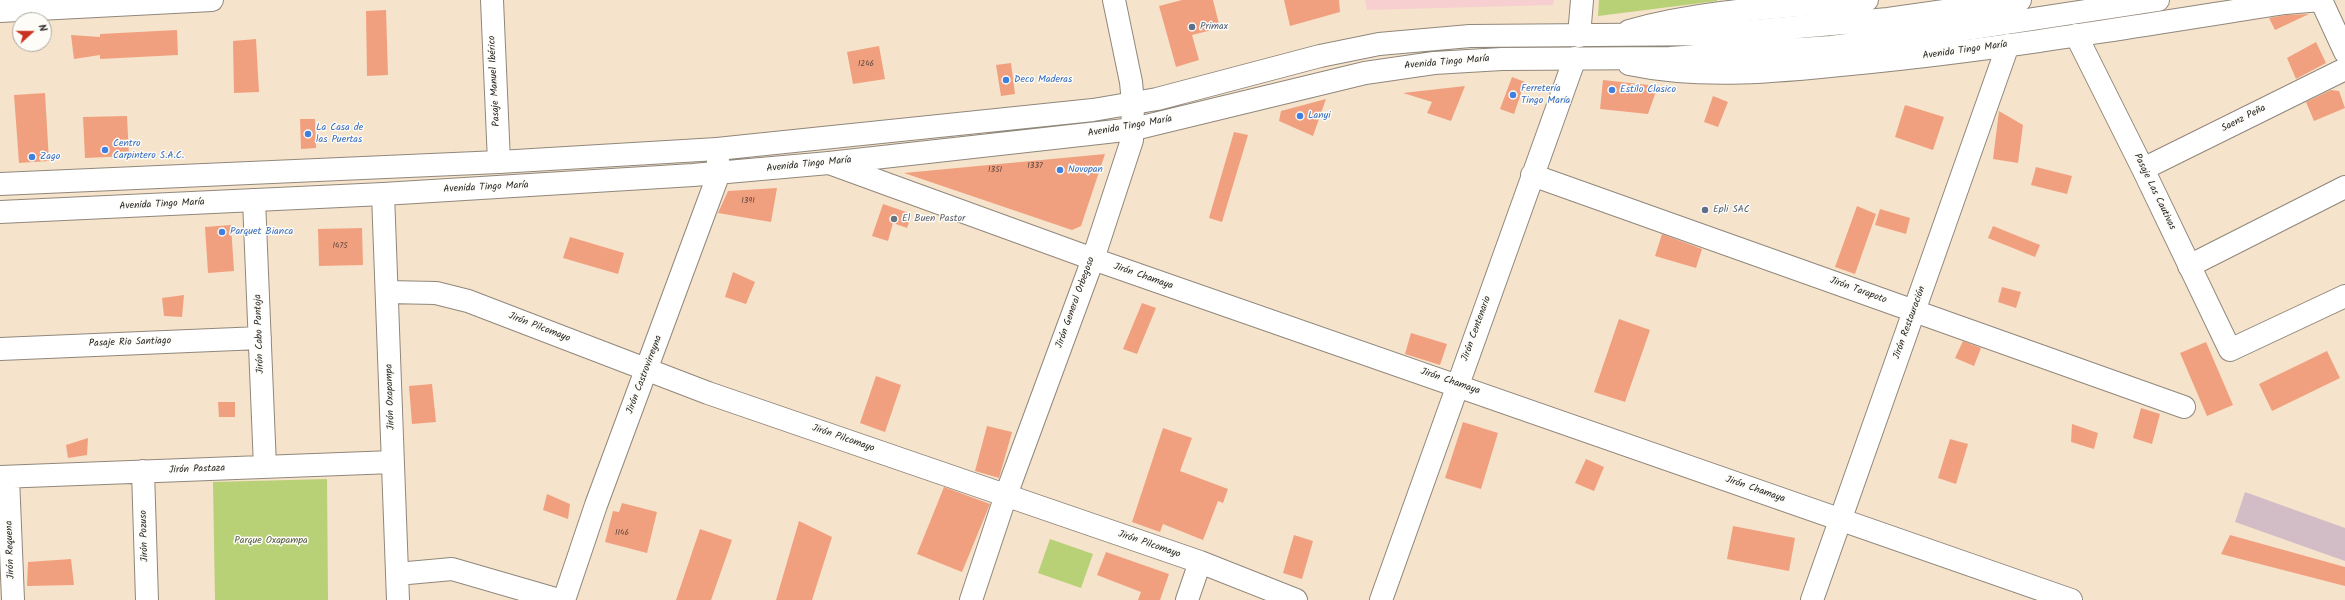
<!DOCTYPE html>
<meta charset="utf-8">
<style>
body{margin:0}
#map{position:relative;width:2345px;height:600px;overflow:hidden;background:#f6e3cb;font-family:Kalam,sans-serif}
canvas{display:block}
.north{position:absolute;left:12px;top:12px;width:40px;height:40px;box-sizing:border-box;background:#fdfcf7;border:1px solid #a9a8a5;border-radius:50%;rotate:69deg;font-size:11px;font-weight:700;line-height:16px;text-align:center;color:#2b2b2b}
.north::after{content:'';display:block;margin:auto;width:14px;height:18px;background:#c8321e;clip-path:polygon(50% 0,100% 100%,50% 72%,0 100%)}
</style>
<div id="map">
<canvas width="2345" height="600"></canvas>
<div class="north">N</div>
</div>
<script>
const c = document.querySelector('canvas').getContext('2d');
c.lineJoin = 'round';
function paint(path, color) { c.fillStyle = color; c.fill(path, 'evenodd'); }
function strokePath(path, color, width, dash) { c.strokeStyle = color; c.lineWidth = width; c.lineCap = dash ? 'butt' : 'round'; c.setLineDash(dash || []); c.stroke(path); }
function drawText(font, color, halo, rows, align = 'center') {
  c.font = font + ' Kalam,sans-serif'; c.lineWidth = 3; c.setLineDash([]); c.textBaseline = 'middle'; c.strokeStyle = halo; c.fillStyle = color; for (const [text, x, y, turn = 0] of rows) {
    c.save(); c.translate(x, y); c.rotate((+turn || 0) * Math.PI / 180); c.textAlign = isNaN(turn) ? turn : align; if (halo) c.strokeText(text, 0, 0); c.fillText(text, 0, 0); c.restore();
  }
}
const built = new Path2D(`
 M 1365,0 L 1554,0 L 1553,5 L 1367,10 Z`);
const industrial = new Path2D(`
 M 2245,492 L 2345,528 L 2345,561 L 2235,522 Z`);
const green = new Path2D(`
 M 1599,0 L 1717,0 L 1717,1 L 1598,16 Z
 M 327,479 L 328,600 L 215,600 L 213,482 Z
 M 1050,539 L 1093,554 L 1081,588 L 1038,573 Z`);
const building = new Path2D(`
 M 1182,0 L 1213,0 L 1220,28 L 1192,35 L 1199,60 L 1176,67 L 1159,6 Z
 M 1284,0 L 1339,0 L 1340,12 L 1290,26 Z
 M 386,10 L 388,75 L 367,76 L 366,11 Z
 M 2309,14 L 2275,30 L 2269,18 L 2286,15 Z
 M 177,30 L 178,55 L 100,59 L 100,55 L 74,59 L 71,35 L 100,37 L 100,34 Z
 M 256,39 L 259,92 L 234,93 L 233,41 Z
 M 2316,42 L 2326,63 L 2296,79 L 2287,58 Z
 M 879,46 L 885,79 L 853,84 L 847,52 Z
 M 1011,63 L 1015,94 L 1001,96 L 996,65 Z
 M 1512,77 L 1525,82 L 1514,114 L 1500,109 Z
 M 1603,80 L 1658,86 L 1648,114 L 1600,109 Z
 M 1465,86 L 1451,121 L 1427,113 L 1432,102 L 1403,93 Z
 M 2331,90 L 2339,91 L 2345,108 L 2314,121 L 2306,102 Z
 M 45,93 L 49,161 L 19,163 L 14,95 Z
 M 1713,96 L 1728,102 L 1718,127 L 1704,122 Z
 M 1326,99 L 1313,136 L 1279,121 L 1281,111 Z
 M 1905,105 L 1944,117 L 1933,150 L 1895,137 Z
 M 1999,111 L 2023,125 L 2018,163 L 1993,159 Z
 M 127,116 L 129,156 L 85,158 L 83,117 Z
 M 300,119 L 315,119 L 316,148 L 301,149 Z
 M 1234,132 L 1248,135 L 1222,222 L 1209,218 Z
 M 1105,154 L 1081,226 L 1072,230 L 904,173 Z
 M 2036,167 L 2072,176 L 2067,194 L 2031,185 Z
 M 777,188 L 771,222 L 718,213 L 728,191 Z
 M 883,204 L 912,214 L 907,228 L 893,223 L 888,241 L 872,236 Z
 M 1857,206 L 1876,214 L 1855,274 L 1835,267 Z
 M 1880,209 L 1910,218 L 1906,234 L 1875,225 Z
 M 231,225 L 234,271 L 208,273 L 205,227 Z
 M 1993,226 L 2040,245 L 2035,257 L 1988,238 Z
 M 362,228 L 363,265 L 319,266 L 318,229 Z
 M 1662,234 L 1702,249 L 1696,268 L 1655,256 Z
 M 570,237 L 624,253 L 618,274 L 563,258 Z
 M 733,272 L 755,282 L 746,304 L 725,297 Z
 M 2002,287 L 2021,292 L 2016,308 L 1998,302 Z
 M 184,295 L 182,317 L 164,316 L 162,298 Z
 M 1142,303 L 1156,308 L 1137,354 L 1123,349 Z
 M 1619,319 L 1650,330 L 1625,402 L 1594,392 Z
 M 1411,333 L 1447,344 L 1440,365 L 1405,354 Z
 M 1963,341 L 1981,348 L 1974,366 L 1955,358 Z
 M 2206,342 L 2233,405 L 2207,416 L 2180,353 Z
 M 2327,351 L 2340,378 L 2272,411 L 2259,384 Z
 M 876,376 L 901,385 L 885,432 L 860,423 Z
 M 432,384 L 436,422 L 412,424 L 409,386 Z
 M 218,402 L 235,402 L 235,417 L 219,417 Z
 M 2141,408 L 2160,414 L 2152,444 L 2133,438 Z
 M 1463,422 L 1498,433 L 1481,489 L 1445,478 Z
 M 2072,424 L 2098,433 L 2094,449 L 2071,442 Z
 M 987,426 L 1012,432 L 999,478 L 975,471 Z
 M 1163,428 L 1192,438 L 1180,471 L 1228,489 L 1223,503 L 1218,501 L 1203,540 L 1163,524 L 1160,532 L 1132,522 Z
 M 88,438 L 87,455 L 68,458 L 66,445 Z
 M 1950,439 L 1968,444 L 1956,484 L 1938,478 Z
 M 1586,459 L 1604,467 L 1594,491 L 1575,483 Z
 M 944,487 L 990,504 L 962,572 L 917,554 Z
 M 547,494 L 570,504 L 568,519 L 543,510 Z
 M 622,503 L 657,512 L 647,553 L 605,542 L 613,511 L 619,512 Z
 M 799,521 L 832,537 L 812,600 L 776,600 Z
 M 1733,526 L 1795,538 L 1789,571 L 1727,559 Z
 M 700,529 L 732,540 L 711,600 L 676,600 Z
 M 1294,535 L 1313,541 L 1302,579 L 1283,573 Z
 M 2230,535 L 2345,567 L 2345,586 L 2221,554 Z
 M 1106,552 L 1169,574 L 1160,600 L 1138,600 L 1141,592 L 1097,575 Z
 M 71,559 L 74,585 L 27,586 L 28,562 Z`);
const minor = new Path2D(`
 M 492,0 L 499,162
 M 0,11 L 212,0
 M 1629,31 C 1706,9 1788,7 1867,0
 M 2076,35 L 2143,169 L 2230,350 L 2345,296
 M 1579,36 L 1582,0
 M 1629,64 C 1706,80 1784,71 1861,63 C 2003,49 2144,25 2285,3 L 2321,0
 M 829,163 L 1093,259 L 2071,600
 M 2143,169 L 2345,69
 M 1532,175 L 2184,407
 M 383,194 L 398,600
 M 254,200 L 265,467
 M 2189,266 L 2345,187
 M 387,292 L 436,293 L 468,301 L 708,393 L 1200,562 L 1296,600
 M 0,349 L 260,338
 M 143,471 L 147,600
 M 0,477 L 393,462
 M 8,477 L 13,600
 M 397,574 L 452,569 L 559,600
 M 564,600 L 596,505 L 719,173 L 717,149
 M 971,600 L 1006,495 L 1093,259 L 1132,140 L 1133,103 L 1131,82 L 1114,0
 M 1187,600 L 1200,562
 M 1381,600 L 1575,58
 M 1812,600 L 2008,45`);
const major = new Path2D(`
 M 2321,0 L 2345,52
 M 0,184 L 499,162 L 717,149 L 1093,110 L 1157,99 L 1320,56 L 1379,44 L 1470,36 L 1720,34 L 1888,19 L 2020,0
 M 0,212 L 383,194 L 693,175 L 829,163 L 1134,129 L 1365,73 L 1434,63 L 1502,59 L 1670,58 L 1831,47 L 1935,34 L 2158,0`);
const markers = [
 [1192,27,4,"#5c6f8a"],
 [1006,80,4,"#3f7fe0"],
 [1612,90,4,"#3f7fe0"],
 [1513,95,4,"#3f7fe0"],
 [1300,116,4,"#3f7fe0"],
 [308,134,4,"#3f7fe0"],
 [105,150,4,"#3f7fe0"],
 [32,157,4,"#3f7fe0"],
 [1060,170,4,"#3f7fe0"],
 [1705,210,4,"#5c6f8a"],
 [894,219,4,"#6b7280"],
 [222,232,4,"#3f7fe0"]
];
const numberNames = [
 ["1246",866,65],
 ["1337",1035,167],
 ["1351",995,171],
 ["1391",748,202],
 ["1475",340,247],
 ["1146",622,534]
];
const serviceNames = [
 ["Primax",1200,27],
 ["Epli SAC",1713,210]
];
const streetNames = [
 ["Avenida Tingo María",1965,51,-8],
 ["Avenida Tingo María",1447,63,-5],
 ["Pasaje Manuel Ibérico",495,81,-93],
 ["Saenz Peña",2244,119,-27],
 ["Avenida Tingo María",1130,127,-10],
 ["Avenida Tingo María",809,165,-6],
 ["Avenida Tingo María",486,188,-3],
 ["Pasaje Las Cautivas",2154,192,64],
 ["Avenida Tingo María",162,205,-3],
 ["Jirón Chamaya",1143,277,19],
 ["Jirón Tarapoto",1858,291,20],
 ["Jirón General Orbegoso",1076,303,-70],
 ["Jirón Restauración",1910,323,-70],
 ["Jirón Pilcomayo",539,328,21],
 ["Jirón Centenario",1477,329,-70],
 ["Jirón Cabo Pantoja",260,334,-92],
 ["Pasaje Rio Santiago",130,343,-2],
 ["Jirón Castrovirreyna",645,375,-69],
 ["Jirón Chamaya",1450,382,19],
 ["Jirón Oxapampa",391,397,-92],
 ["Jirón Pilcomayo",843,439,19],
 ["Jirón Pastaza",197,470,-2],
 ["Jirón Chamaya",1755,490,19],
 ["Jirón Pozuso",145,536,-92],
 ["Jirón Pilcomayo",1149,545,19],
 ["Jirón Requena",11,550,-92]
];
const shopNames = [
 ["Deco Maderas",1014,80],
 ["Ferretería",1521,89],
 ["Tingo María",1521,101],
 ["Estilo Clasico",1620,90],
 ["Lanyi",1308,116],
 ["La Casa de",316,128],
 ["las Puertas",316,140],
 ["Centro",113,144],
 ["Carpintero S.A.C.",113,156],
 ["Zago",40,157],
 ["Novopan",1068,170],
 ["Parquet Bianca",230,232]
];
const worshipNames = [
 ["El Buen Pastor",902,219]
];
const parkNames = [
 ["Parque Oxapampa",271,541]
];
paint(built, '#f7cfd1');
paint(industrial, '#d2bdc6');
paint(green, '#b8d076');
paint(building, '#f1a07f');
strokePath(minor, '#90877b', 24);
strokePath(major, '#90877b', 24);
strokePath(minor, '#fff', 22);
strokePath(major, '#fff', 22);
for (const [x, y, r, color] of markers) { const dot = new Path2D(); dot.arc(x, y, r, 0, 2 * Math.PI); c.fillStyle = color; c.fill(dot); strokePath(dot, '#fdfcf7', 1.5); }
drawText('8px', '#5c4840', null, numberNames);
drawText('10px', '#4e5e75', '#fdfcf7', serviceNames, 'left');
drawText('10px', '#2b2b2b', '#fdfcf7', streetNames);
drawText('10px', '#366cbe', '#fdfcf7', shopNames, 'left');
drawText('10px', '#5b616d', '#fdfcf7', worshipNames, 'left');
drawText('10px', '#555d42', '#fdfcf7', parkNames);
</script>
